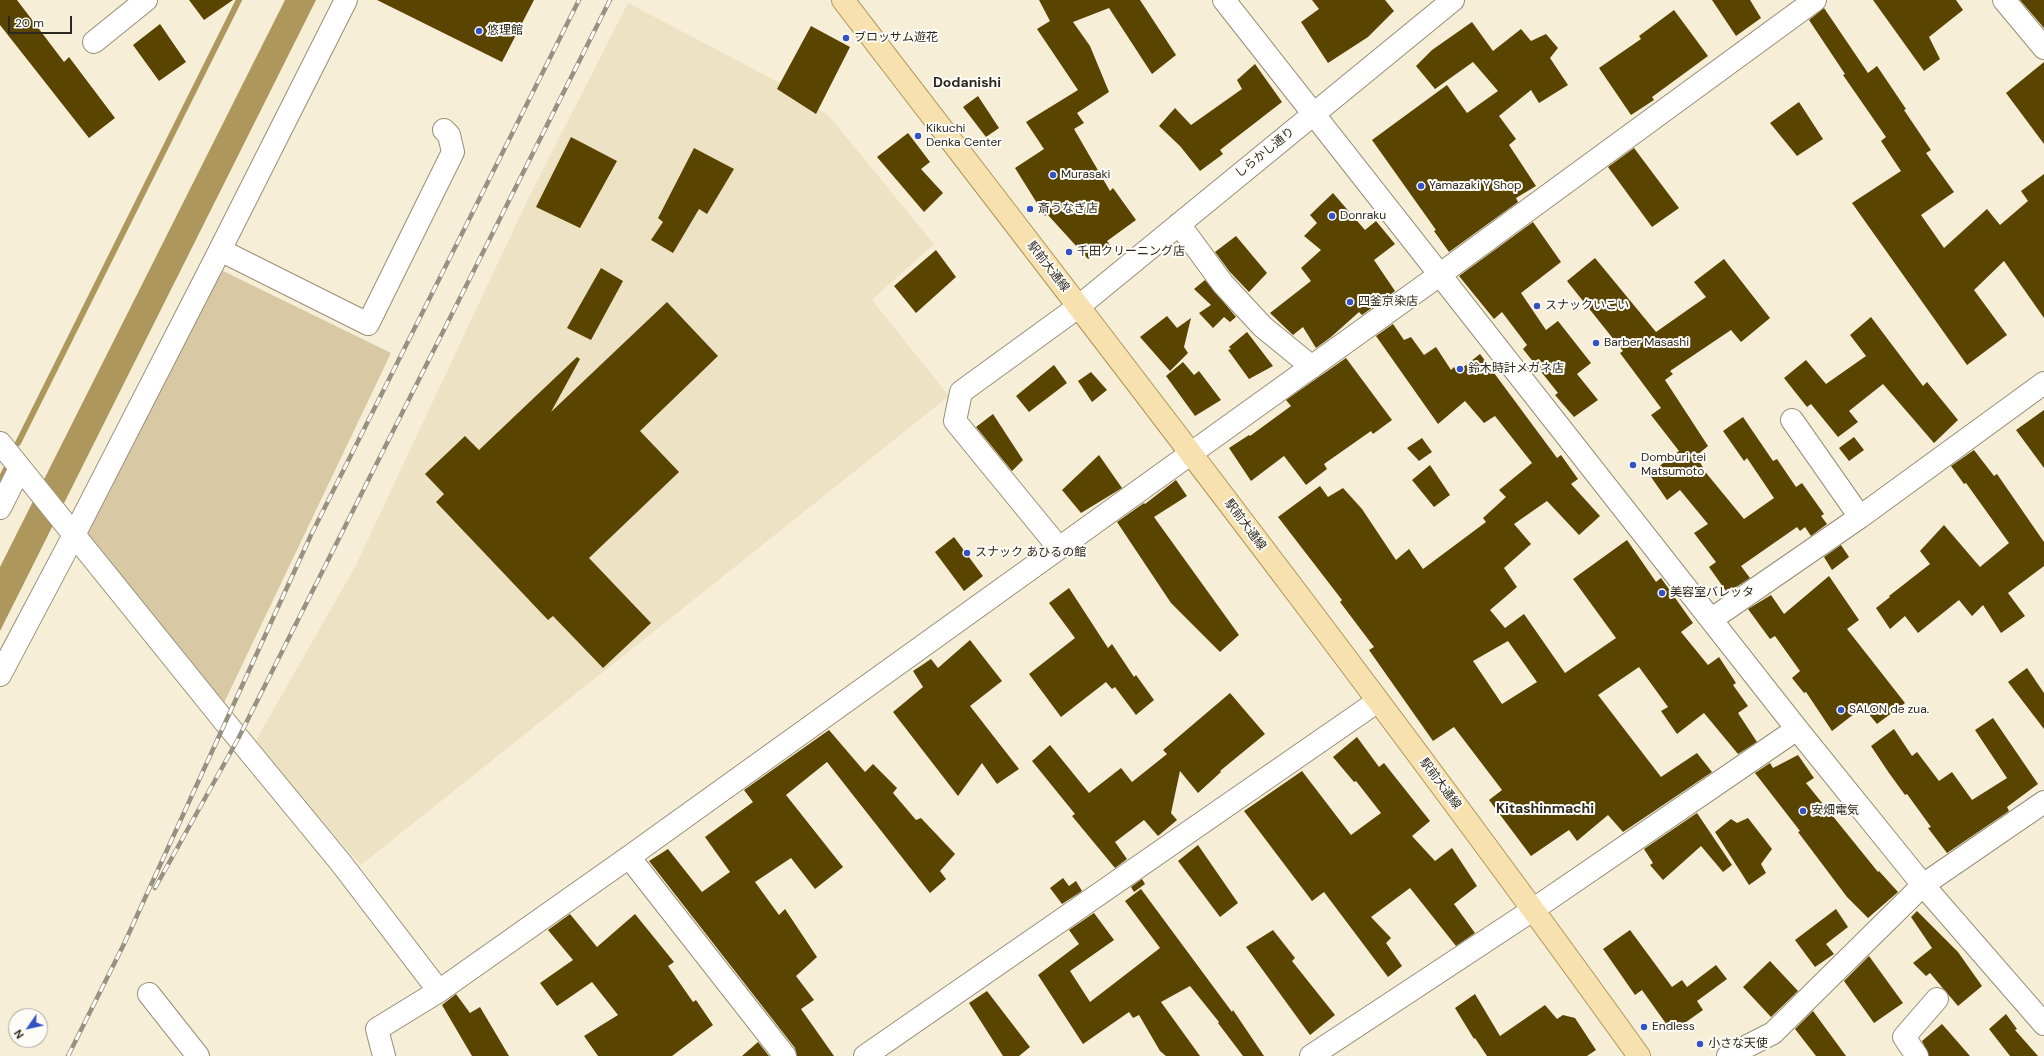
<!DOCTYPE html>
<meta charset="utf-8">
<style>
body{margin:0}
#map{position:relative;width:2044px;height:1056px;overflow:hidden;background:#f7eed7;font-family:"DM Sans",sans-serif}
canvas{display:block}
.north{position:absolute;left:8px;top:1008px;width:40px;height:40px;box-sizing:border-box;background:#fefcf7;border:1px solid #aaa7a1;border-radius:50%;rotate:236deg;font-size:11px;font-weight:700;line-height:16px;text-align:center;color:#2c2820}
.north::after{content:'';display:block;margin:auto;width:14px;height:18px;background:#3552c3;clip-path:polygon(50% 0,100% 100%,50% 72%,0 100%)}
.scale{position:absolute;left:8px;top:16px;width:64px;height:18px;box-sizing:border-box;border:2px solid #2c2820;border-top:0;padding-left:5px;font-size:12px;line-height:14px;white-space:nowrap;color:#2c2820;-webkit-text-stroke:3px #fefcf7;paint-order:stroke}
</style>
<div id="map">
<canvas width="2044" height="1056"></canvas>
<div class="north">N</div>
<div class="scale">20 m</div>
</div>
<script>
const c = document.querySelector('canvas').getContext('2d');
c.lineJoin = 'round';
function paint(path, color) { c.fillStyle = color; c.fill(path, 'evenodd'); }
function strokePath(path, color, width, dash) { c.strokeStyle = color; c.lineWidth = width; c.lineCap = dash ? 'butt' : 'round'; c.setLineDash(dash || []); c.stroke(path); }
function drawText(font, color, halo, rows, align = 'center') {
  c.font = font + ' "DM Sans","Noto Sans JP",sans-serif'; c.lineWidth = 4; c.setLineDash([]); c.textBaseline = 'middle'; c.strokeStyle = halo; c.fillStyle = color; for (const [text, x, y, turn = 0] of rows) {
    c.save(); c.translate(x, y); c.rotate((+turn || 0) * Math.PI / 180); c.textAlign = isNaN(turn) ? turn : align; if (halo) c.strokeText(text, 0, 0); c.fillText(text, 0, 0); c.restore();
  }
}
const built = new Path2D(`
 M 628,3 L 782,84 L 829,116 L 934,244 L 872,300 L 949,396 L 361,865 L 308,806 L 255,742 L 355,567 L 528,199 Z`);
const green = new Path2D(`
 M 217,268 L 391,353 L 223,705 L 82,533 Z`);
const water = new Path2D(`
 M 285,0 L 316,0 L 0,631 L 0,567 Z`);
const stream = new Path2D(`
 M 18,443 L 239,0
 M 0,481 L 6,469`);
const building = new Path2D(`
 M 0,0 L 17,0 L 64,62 L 69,57 L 115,118 L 89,138 L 0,25 Z
 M 189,0 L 233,0 L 204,20 Z
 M 377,0 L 534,0 L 502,62 Z
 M 1039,0 L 1140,0 L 1176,55 L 1152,74 L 1109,8 L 1073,22 L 1090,46 L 1109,92 L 1077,113 L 1084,123 L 1074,129 L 1110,191 L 1113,188 L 1136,220 L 1107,241 L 1110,245 L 1088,259 L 1047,214 L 1045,216 L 1015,168 L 1044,149 L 1026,122 L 1078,90 L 1037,29 L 1050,21 Z
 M 1312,0 L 1385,0 L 1394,11 L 1368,37 L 1328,63 L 1301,22 L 1319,9 Z
 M 1712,0 L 1750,0 L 1761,18 L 1736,36 Z
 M 1873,0 L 1956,0 L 1963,10 L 1929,37 L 1940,59 L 1924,71 Z
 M 2020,0 L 2044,0 L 2044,28 Z
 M 1824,8 L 1868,73 L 1877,66 L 1906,109 L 1904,110 L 1931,150 L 1926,153 L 1954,192 L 1921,215 L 1944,248 L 1987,209 L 2000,225 L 2028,201 L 2021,191 L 2044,174 L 2044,318 L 2004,261 L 1974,290 L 2007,335 L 1967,365 L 1852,203 L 1901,171 L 1881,141 L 1886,137 L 1843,75 L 1845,74 L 1809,20 Z
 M 1674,10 L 1708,56 L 1652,97 L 1654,100 L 1631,115 L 1599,68 L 1641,39 L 1639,36 Z
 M 1472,22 L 1493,51 L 1521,29 L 1531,41 L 1546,34 L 1558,48 L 1550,58 L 1568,85 L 1539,103 L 1531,90 L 1499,116 L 1516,139 L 1509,145 L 1536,186 L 1516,198 L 1518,202 L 1449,252 L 1434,231 L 1436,230 L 1372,140 L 1447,85 L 1467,113 L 1498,91 L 1473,62 L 1435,89 L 1416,66 L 1432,50 Z
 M 160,24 L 186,62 L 159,81 L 133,45 Z
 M 811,26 L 850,47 L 816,114 L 777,89 Z
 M 2044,62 L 2044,144 L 2006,93 Z
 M 1255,64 L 1282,102 L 1220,150 L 1223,154 L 1200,171 L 1180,146 L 1159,126 L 1175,108 L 1191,125 L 1242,89 L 1237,80 Z
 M 978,96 L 999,128 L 986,137 L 963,107 Z
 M 1799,102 L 1823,139 L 1797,156 L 1770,123 Z
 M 908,133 L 930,162 L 921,169 L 943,193 L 924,212 L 877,157 Z
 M 571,137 L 617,161 L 580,228 L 536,207 Z
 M 694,148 L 734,169 L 707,214 L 699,209 L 673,253 L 651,240 L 663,222 L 658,218 Z
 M 1634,148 L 1679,208 L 1652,227 L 1608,167 Z
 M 1333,193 L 1365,230 L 1376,221 L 1395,244 L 1374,260 L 1395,291 L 1362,315 L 1359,312 L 1331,337 L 1316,348 L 1303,327 L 1293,335 L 1270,313 L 1311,281 L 1301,268 L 1321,250 L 1304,236 L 1317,223 L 1310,215 Z
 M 1533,222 L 1561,262 L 1521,293 L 1546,330 L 1558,321 L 1591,363 L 1577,374 L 1598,400 L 1574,417 L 1555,395 L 1558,393 L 1523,349 L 1527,345 L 1502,312 L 1494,319 L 1459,276 Z
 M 1236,236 L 1267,273 L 1249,292 L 1230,272 L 1215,252 Z
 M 936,250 L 956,277 L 916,313 L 894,286 Z
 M 1595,258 L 1656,332 L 1706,297 L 1694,282 L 1724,259 L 1770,318 L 1741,342 L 1731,330 L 1670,371 L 1673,374 L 1665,380 L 1708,446 L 1696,456 L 1707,474 L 1744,519 L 1774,498 L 1747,458 L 1744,461 L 1723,431 L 1743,417 L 1773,461 L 1777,459 L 1796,487 L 1802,483 L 1824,514 L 1821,516 L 1827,524 L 1811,536 L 1805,527 L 1800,531 L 1797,527 L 1741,566 L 1750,578 L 1733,589 L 1732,587 L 1726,591 L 1709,567 L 1716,562 L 1694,533 L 1708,524 L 1680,490 L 1667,500 L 1649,474 L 1679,451 L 1651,415 L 1661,408 L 1620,353 L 1623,351 L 1567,281 Z
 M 601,268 L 623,281 L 591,340 L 567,328 Z
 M 1205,280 L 1236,317 L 1230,322 L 1224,317 L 1213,328 L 1199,313 L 1211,305 L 1194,289 Z
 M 667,302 L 718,356 L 640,431 L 679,472 L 589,558 L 651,623 L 603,668 L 553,616 L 548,620 L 436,502 L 444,494 L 425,474 L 465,436 L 479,450 L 577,357 L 580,359 L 551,412 Z
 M 1167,316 L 1177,328 L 1191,318 L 1184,347 L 1188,353 L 1170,371 L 1140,337 Z
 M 1871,317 L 1923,386 L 1927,382 L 1958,420 L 1934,443 L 1883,384 L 1849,411 L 1858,422 L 1838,437 L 1811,404 L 1807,407 L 1784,378 L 1806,360 L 1826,384 L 1866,356 L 1850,335 Z
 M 1393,324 L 1404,340 L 1411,337 L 1424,355 L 1436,347 L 1451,370 L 1454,367 L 1457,372 L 1480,354 L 1557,458 L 1561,455 L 1578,479 L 1571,484 L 1600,516 L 1579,535 L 1547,501 L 1514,524 L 1531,544 L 1504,568 L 1517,587 L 1490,610 L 1505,628 L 1524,614 L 1565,673 L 1616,638 L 1573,579 L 1627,540 L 1656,582 L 1661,578 L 1693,623 L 1681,632 L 1708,665 L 1719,657 L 1736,683 L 1733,685 L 1748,706 L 1738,713 L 1757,742 L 1738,754 L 1704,713 L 1677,734 L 1661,711 L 1668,707 L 1639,667 L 1598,695 L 1661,777 L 1697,753 L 1712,772 L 1623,832 L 1608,815 L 1577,841 L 1569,830 L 1531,856 L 1489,800 L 1502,790 L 1454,727 L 1433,741 L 1369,650 L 1374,647 L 1340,602 L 1342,600 L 1278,517 L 1320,486 L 1328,497 L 1343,488 L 1362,509 L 1396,560 L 1409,549 L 1423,569 L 1486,522 L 1483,518 L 1506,497 L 1499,490 L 1532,463 L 1495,416 L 1484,423 L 1465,401 L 1438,424 L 1376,336 ZM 1508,641 L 1537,682 L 1502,704 L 1473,661 Z
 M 1247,332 L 1273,366 L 1249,379 L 1228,350 L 1231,349 L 1229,347 Z
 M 1346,358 L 1392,420 L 1373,434 L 1371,431 L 1324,464 L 1327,469 L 1306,485 L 1284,456 L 1251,481 L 1229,448 L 1249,435 L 1250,436 L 1291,406 L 1286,400 Z
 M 1183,362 L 1194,375 L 1199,371 L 1221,400 L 1195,416 L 1166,376 Z
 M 1054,365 L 1067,383 L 1029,412 L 1016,396 Z
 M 1091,372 L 1107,390 L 1092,402 L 1078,381 Z
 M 2044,410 L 2044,468 L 2016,430 Z
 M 993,414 L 1023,460 L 1012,471 L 976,427 Z
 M 1854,437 L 1864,450 L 1849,461 L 1839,448 Z
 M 1422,438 L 1432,452 L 1419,461 L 1407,448 Z
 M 1974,450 L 1994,476 L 1997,474 L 2044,542 L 2044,566 L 2008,593 L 2025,616 L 2001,633 L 1983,605 L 1972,616 L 1959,600 L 1918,633 L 1905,616 L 1890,629 L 1876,608 L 1890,597 L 1889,596 L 1930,564 L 1920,551 L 1944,525 L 1980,567 L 2009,543 L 1966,483 L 1964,484 L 1951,466 Z
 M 1099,455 L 1122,488 L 1081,513 L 1062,490 Z
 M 1430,465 L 1450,495 L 1434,507 L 1412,480 Z
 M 1176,480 L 1187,496 L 1154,517 L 1239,635 L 1220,652 L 1171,603 L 1117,522 L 1144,503 L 1145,504 Z
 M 954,537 L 983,576 L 964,591 L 935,552 Z
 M 1841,545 L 1849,557 L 1832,570 L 1824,557 Z
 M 1829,576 L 1859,620 L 1847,629 L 1905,703 L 1877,724 L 1863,707 L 1832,731 L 1806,692 L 1804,693 L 1792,678 L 1800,671 L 1775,636 L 1770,639 L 1748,609 L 1771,595 L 1784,614 Z
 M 1069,588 L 1108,648 L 1112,644 L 1134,677 L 1136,675 L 1154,700 L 1136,715 L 1115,687 L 1112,689 L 1106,682 L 1061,717 L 1029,674 L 1075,638 L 1049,603 Z
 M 970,640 L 1002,681 L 970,706 L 1019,769 L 997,784 L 982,763 L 958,796 L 893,712 L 923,687 L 913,671 L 931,659 L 938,668 Z
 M 2027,668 L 2044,693 L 2044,729 L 2008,682 Z
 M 1230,693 L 1265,734 L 1220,771 L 1221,772 L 1198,793 L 1180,771 L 1171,813 L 1177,820 L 1158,836 L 1144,820 L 1115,842 L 1127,859 L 1115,868 L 1072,816 L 1075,814 L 1032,761 L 1050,745 L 1089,793 L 1121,768 L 1132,782 L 1167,754 L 1163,750 Z
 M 1993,718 L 2038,784 L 2007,807 L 2009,811 L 1947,853 L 1928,828 L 1931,827 L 1907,794 L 1905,795 L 1889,773 L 1871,746 L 1894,729 L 1912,756 L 1917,752 L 1939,781 L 1952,772 L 1972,800 L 2007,778 L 1975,730 Z
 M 829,730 L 865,772 L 873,764 L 897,788 L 893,793 L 916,820 L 921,818 L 955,854 L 940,871 L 946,879 L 930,893 L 827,762 L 786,795 L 843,867 L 815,889 L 791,858 L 755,882 L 779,915 L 785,909 L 817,957 L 796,976 L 814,1000 L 801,1009 L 834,1056 L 797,1056 L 795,1048 L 649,861 L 668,849 L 702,892 L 730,872 L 705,837 L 753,802 L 744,790 Z
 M 1357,737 L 1379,767 L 1384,763 L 1430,821 L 1412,836 L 1435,861 L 1452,848 L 1477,886 L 1454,904 L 1475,933 L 1456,946 L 1410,888 L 1371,917 L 1391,938 L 1386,943 L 1402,966 L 1388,977 L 1324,892 L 1312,901 L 1244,811 L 1302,771 L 1351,835 L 1381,813 L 1356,781 L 1354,782 L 1333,757 Z
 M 1798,755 L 1814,778 L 1806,783 L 1878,872 L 1879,871 L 1898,892 L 1868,918 L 1847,897 L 1798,832 L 1800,831 L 1755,773 L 1770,763 L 1773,768 Z
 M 1697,813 L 1732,865 L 1723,872 L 1701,846 L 1663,880 L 1650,865 L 1653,863 L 1644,849 Z
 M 1748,818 L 1772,849 L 1761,864 L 1766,873 L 1749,885 L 1715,832 L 1731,819 L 1737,823 Z
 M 1198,845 L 1238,903 L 1220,917 L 1178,861 Z
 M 1063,878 L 1069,886 L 1076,881 L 1082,891 L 1062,904 L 1050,888 Z
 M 1142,879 L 1145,884 L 1134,892 L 1131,887 Z
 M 1141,889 L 1232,1012 L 1233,1010 L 1264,1056 L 1243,1056 L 1218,1023 L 1219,1022 L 1190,986 L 1161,1002 L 1200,1056 L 1166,1056 L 1160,1051 L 1139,1015 L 1133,1018 L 1129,1012 L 1083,1044 L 1038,975 L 1079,944 L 1069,930 L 1094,913 L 1114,940 L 1070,971 L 1090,1002 L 1160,948 L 1125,901 Z
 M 1836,909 L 1848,927 L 1826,944 L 1834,954 L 1815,967 L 1795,940 Z
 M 1917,911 L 1958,952 L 1982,986 L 1958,1006 L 1930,973 L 1926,976 L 1913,963 L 1932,948 L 1911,917 Z
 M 570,914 L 597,947 L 635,914 L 674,962 L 668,966 L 693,1002 L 696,1000 L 713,1025 L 672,1056 L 598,1056 L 584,1036 L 618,1015 L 592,982 L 557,1006 L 540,983 L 573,960 L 548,930 Z
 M 1273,930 L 1295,958 L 1292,961 L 1335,1015 L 1310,1035 L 1246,947 Z
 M 1630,930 L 1672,987 L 1682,980 L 1687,987 L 1716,965 L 1727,979 L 1697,1001 L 1703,1010 L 1672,1032 L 1642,990 L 1635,995 L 1603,949 Z
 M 1869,956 L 1903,1003 L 1874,1023 L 1844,981 Z
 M 1770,961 L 1798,991 L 1771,1017 L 1743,987 Z
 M 987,991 L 1030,1047 L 1019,1056 L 1003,1056 L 969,1003 Z
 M 456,994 L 470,1013 L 480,1007 L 509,1056 L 472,1056 L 442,1005 Z
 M 1475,994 L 1500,1036 L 1545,1005 L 1557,1019 L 1563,1015 L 1575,1018 L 1596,1050 L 1587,1056 L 1487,1056 L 1475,1038 L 1474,1039 L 1455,1008 Z
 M 1813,1011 L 1846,1056 L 1816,1056 L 1795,1029 Z
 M 2006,1014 L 2017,1029 L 2015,1030 L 2038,1056 L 2010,1056 L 1989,1029 Z
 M 1942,1024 L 1970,1056 L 1929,1056 L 1922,1041 Z
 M 758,1042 L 769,1056 L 742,1056 Z`);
const minor = new Path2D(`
 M 346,0 L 220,250 L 368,324 L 453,152 L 449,135 L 444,130
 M 1224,0 L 1797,729 L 1923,885 L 2044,1024
 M 2004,0 L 2044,48
 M 94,42 L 146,0
 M 1179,224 L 1223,284 L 1263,327 L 1312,367
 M 1792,420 L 1860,517
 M 0,443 L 225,722 L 341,863 L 439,991
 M 0,508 L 20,468
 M 1059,548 L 955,421 L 961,392 L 1078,307 L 1453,0
 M 1712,619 L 1860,517 L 2044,383
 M 0,675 L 74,535 L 220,250
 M 629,857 L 785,1056
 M 149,994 L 198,1056
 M 384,1056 L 377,1029 L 439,991 L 629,857 L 1431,281 L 1815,0
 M 865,1056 L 1378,701
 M 1311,1056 L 1534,909 L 1797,729
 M 1728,1056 L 1773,1033 L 1923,885 L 2044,802
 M 1917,1056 L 1904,1037 L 1937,999`);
const major = new Path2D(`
 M 843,0 C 1111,349 1382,698 1639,1056`);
const rail = new Path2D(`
 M 155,888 L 238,739 L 610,0
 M 68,1056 L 124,944 L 311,535 L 579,0`);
const markers = [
 [479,31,4,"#3552c3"],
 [846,38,4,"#3552c3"],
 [918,136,4,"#3552c3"],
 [1053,175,4,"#3552c3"],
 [1421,186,4,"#3552c3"],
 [1030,209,4,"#3552c3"],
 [1332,216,4,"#3552c3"],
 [1069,252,4,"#3552c3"],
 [1350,302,4,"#3552c3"],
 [1537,306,4,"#3552c3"],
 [1596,343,4,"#3552c3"],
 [1460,369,4,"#3552c3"],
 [1633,465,4,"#3552c3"],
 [967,553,4,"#3552c3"],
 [1662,593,4,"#3552c3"],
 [1841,710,4,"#3552c3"],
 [1803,811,4,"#3552c3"],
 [1644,1027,4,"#3552c3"],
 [1700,1044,4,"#3552c3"]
];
const poiNames = [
 ["悠理館",487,31],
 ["ブロッサム遊花",854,38],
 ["Kikuchi",926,129],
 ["Denka Center",926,143],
 ["Murasaki",1061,175],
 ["Yamazaki Y Shop",1429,186],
 ["斎うなぎ店",1038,209],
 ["Donraku",1340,216],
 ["千田クリーニング店",1077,252],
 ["四釜京染店",1358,302],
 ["スナックいこい",1545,306],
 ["Barber Masashi",1604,343],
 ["鈴木時計メガネ店",1468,369],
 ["Domburi tei",1641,458],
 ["Matsumoto",1641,472],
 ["スナック あひるの館",975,553],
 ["美容室バレッタ",1670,593],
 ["SALON de zua.",1849,710],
 ["安畑電気",1811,811],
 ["Endless",1652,1027],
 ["小さな天使",1708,1044]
];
const streetNames = [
 ["しらかし通り",1265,153,-39],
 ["駅前大通線",1048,267,52],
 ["駅前大通線",1245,525,53],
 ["駅前大通線",1440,784,53]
];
const quarterNames = [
 ["Dodanishi",967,83],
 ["Kitashinmachi",1545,809]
];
paint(built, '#eee2c5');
paint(green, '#d8c9a4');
paint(water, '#ae975d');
strokePath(stream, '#ae975d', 6);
paint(building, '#594400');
strokePath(minor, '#978e79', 24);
strokePath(major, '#ac955a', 24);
strokePath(minor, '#fff', 22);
strokePath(major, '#f7e2af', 22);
strokePath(rail, '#989181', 4.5);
strokePath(rail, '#fefcf7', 3, [9]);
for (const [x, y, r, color] of markers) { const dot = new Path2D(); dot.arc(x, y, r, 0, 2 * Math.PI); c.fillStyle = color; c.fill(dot); strokePath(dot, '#fefcf7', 1.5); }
drawText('12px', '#2c2820', '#fefcf7', poiNames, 'left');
drawText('12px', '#2c2820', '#fefcf7', streetNames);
drawText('bold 14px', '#2c2820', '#fefcf7', quarterNames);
</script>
